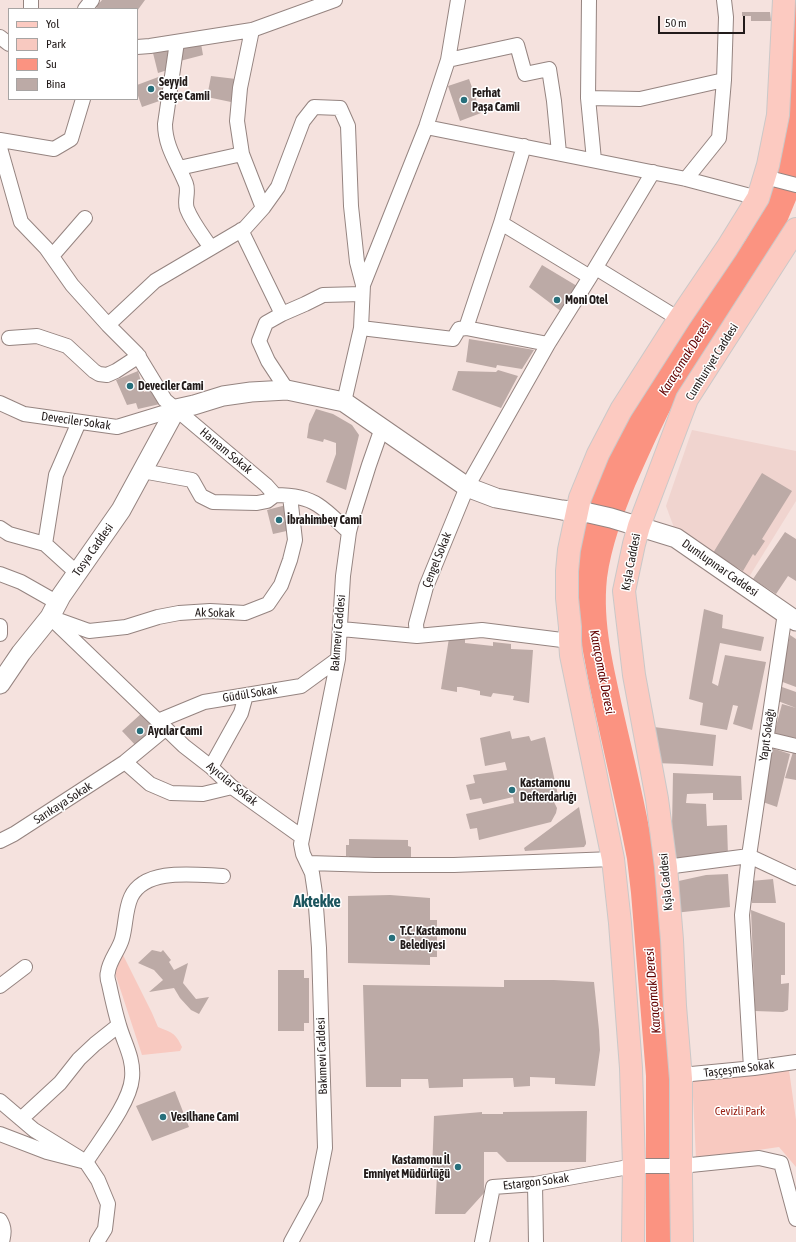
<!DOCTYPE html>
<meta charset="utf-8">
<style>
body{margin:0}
#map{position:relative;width:796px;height:1242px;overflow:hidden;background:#f5e2de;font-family:"Asap Condensed",sans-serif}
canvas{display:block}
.legend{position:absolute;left:8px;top:8px;width:130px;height:92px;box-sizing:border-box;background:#fff;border:1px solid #a7a4a3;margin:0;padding:5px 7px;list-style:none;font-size:12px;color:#221b1a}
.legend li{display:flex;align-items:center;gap:8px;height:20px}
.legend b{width:20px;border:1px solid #a7a4a3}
.scale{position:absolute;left:658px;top:16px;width:87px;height:18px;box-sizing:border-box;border:2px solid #221b1a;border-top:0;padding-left:5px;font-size:12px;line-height:14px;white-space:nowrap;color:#221b1a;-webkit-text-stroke:3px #fff;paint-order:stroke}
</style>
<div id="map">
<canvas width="796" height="1242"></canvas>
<ul class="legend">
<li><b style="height:5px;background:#fccac1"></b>Yol</li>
<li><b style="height:11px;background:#f8c9c0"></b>Park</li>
<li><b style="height:11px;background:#fb9381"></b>Su</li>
<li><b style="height:11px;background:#bcaaa6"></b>Bina</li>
</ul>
<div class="scale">50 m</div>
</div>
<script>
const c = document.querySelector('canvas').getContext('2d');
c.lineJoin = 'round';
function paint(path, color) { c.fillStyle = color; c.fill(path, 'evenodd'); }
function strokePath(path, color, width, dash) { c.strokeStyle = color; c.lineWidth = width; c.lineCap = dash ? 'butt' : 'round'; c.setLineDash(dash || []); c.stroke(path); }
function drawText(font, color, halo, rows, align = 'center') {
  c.font = font + ' "Asap Condensed",sans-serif'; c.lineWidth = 3; c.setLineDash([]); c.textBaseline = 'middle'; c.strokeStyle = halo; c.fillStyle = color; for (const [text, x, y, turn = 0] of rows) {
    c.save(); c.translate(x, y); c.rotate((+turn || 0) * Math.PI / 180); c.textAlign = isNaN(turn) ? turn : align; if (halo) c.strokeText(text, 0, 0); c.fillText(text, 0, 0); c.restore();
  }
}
const built = new Path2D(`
 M 692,430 L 796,451 L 796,501 L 749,577 L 676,533 L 666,506 Z`);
const green = new Path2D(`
 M 123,955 L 152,1013 L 158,1027 C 172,1033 175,1032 182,1047 L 180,1051 L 142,1055 L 113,967 L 119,958 Z
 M 788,1063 L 796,1120 L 796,1167 L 779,1147 L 696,1159 L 692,1075 Z`);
const water = new Path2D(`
 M 793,0 L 796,0 L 796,200 L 786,224 L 777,240 L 679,393 C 663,423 649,454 635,486 C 623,515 611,547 607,578 C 602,623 614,667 623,710 C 634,758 646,806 654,855 L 672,1050 L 674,1242 L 646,1242 L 646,1076 L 631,893 L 627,859 L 621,829 L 589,684 L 582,646 L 576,608 L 576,570 L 589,499 L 602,467 L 633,406 L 745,241 L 762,212 L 770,196 L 775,180 Z`);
const building = new Path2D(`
 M 102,0 L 145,0 L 137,11 L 137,9 L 99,9 L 96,7 Z
 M 742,12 L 770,12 L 771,21 L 751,21 L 751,16 L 742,16 Z
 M 200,38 L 203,55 L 180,61 L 175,44 Z
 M 168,48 L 174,68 L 158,73 L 153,53 Z
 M 161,76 L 168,98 L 142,107 L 137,93 L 137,85 Z
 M 211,76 L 236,79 L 231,102 L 207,97 Z
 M 469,79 L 481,113 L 460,121 L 448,86 Z
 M 542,265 L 577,286 L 562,312 L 529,287 Z
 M 469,339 L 500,344 L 534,350 L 522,369 L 497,365 L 496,368 L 466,362 Z
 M 498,370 L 518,376 L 501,408 L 452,390 L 458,371 L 496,372 Z
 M 138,371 L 144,392 L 156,388 L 160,404 L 138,409 L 136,403 L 127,405 L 116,380 Z
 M 316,409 L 333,414 L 352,425 L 359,435 L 346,490 L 326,482 L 336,454 L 336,443 L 324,439 L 323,442 L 307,438 L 309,424 Z
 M 762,473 L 792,491 L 762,539 L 765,541 L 755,556 L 753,554 L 743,571 L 713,553 Z
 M 286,505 L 291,530 L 273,534 L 267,510 Z
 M 785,532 L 796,539 L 796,581 L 788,576 L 776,594 L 753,579 Z
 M 704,609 L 723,615 L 722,628 L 764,637 L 761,651 L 720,643 L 712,683 L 718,686 L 725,655 L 766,662 L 752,730 L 733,724 L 738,706 L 733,705 L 727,730 L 700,725 L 703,703 L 689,699 Z
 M 790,635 L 796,639 L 796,687 L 780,681 Z
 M 449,638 L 465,639 L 465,643 L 493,646 L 493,642 L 511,644 L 511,649 L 533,650 L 529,703 L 513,700 L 514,696 L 493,693 L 491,697 L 480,695 L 480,691 L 461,687 L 457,687 L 457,692 L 441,689 Z
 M 782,687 L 796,692 L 796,708 L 778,701 Z
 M 782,704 L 796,708 L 796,738 L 774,734 Z
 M 142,713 L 158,731 L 138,748 L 122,731 Z
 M 654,727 L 716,735 L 713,766 L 682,764 L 655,763 Z
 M 510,731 L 512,739 L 529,736 L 531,741 L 545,737 L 558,795 L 550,796 L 554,802 L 557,808 L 556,813 L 551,822 L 479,840 L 477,828 L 470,829 L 466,814 L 514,803 L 513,797 L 483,804 L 481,798 L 470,800 L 466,785 L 475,783 L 473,775 L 507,770 L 505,762 L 485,766 L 480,738 Z
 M 769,747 L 790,754 L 777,807 L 760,801 Z
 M 793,752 L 796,753 L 796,780 L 785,778 Z
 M 673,773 L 741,776 L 742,800 L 713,800 L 713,793 L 687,794 L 686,803 L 706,804 L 707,826 L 727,825 L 728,856 L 674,860 L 672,828 Z
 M 579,807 L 586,842 L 586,844 L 584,847 L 525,851 L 524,848 Z
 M 349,839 L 408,840 L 408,846 L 411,847 L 411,857 L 408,857 L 408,865 L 349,864 L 349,856 L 346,856 L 346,845 L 349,845 Z
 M 728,874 L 730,907 L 674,913 L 674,882 L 706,875 Z
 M 773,879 L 776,903 L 752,903 L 751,881 Z
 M 390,895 L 430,898 L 430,920 L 437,920 L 437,957 L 430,957 L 430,965 L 348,963 L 348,896 Z
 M 751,910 L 785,923 L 785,975 L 781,975 L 781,984 L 789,983 L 788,1010 L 783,1012 L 755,1011 Z
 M 152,950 L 161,952 L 163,950 L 171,960 L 169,962 L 174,970 L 188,963 L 183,983 L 196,999 L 209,997 L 199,1014 L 191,1010 L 180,998 L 174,988 L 149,992 L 163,980 L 154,970 L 138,963 Z
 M 278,970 L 304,970 L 304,978 L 309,978 L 309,1023 L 304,1023 L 304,1031 L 278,1031 Z
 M 504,980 L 554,980 L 594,982 L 599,1030 L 600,1050 L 595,1086 L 555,1084 L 555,1078 L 530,1077 L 530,1086 L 514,1087 L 513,1078 L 463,1079 L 463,1087 L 429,1088 L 428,1079 L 401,1079 L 401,1087 L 366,1087 L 363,985 L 504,987 Z
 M 175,1091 L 189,1127 L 152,1141 L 136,1106 Z
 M 587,1111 L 586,1162 L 507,1162 L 497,1152 L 484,1152 L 484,1193 L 465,1214 L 435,1214 L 437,1174 L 432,1173 L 434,1116 L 482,1112 L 482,1114 L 503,1114 L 503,1112 Z`);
const minor = new Path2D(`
 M 589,0 L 588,98 L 594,160
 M 31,9 L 31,0
 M 85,9 L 92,0
 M 0,37 L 9,44
 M 177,42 L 165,124 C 165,147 178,164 186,184 C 189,192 184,201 187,209 C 192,222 203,236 211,248
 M 137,47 L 150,46 L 252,30 L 335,0
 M 448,60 L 517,45 L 525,74 L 549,69 L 554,101 L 559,153
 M 588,98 L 640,99 L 724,80
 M 426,127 L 686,179 L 758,198
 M 0,140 L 54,149 L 71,139 L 83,99
 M 0,148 L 21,222 L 46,248 L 72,285 L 108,325 L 137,354 L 165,400 L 266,485 L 275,495
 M 179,168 L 242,154
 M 765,177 L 796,185
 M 686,179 L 719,138 L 724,80 L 726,17 L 724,0
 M 263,208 L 278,187 L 303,121 L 314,107 L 340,108 L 348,126 L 351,206 L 357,262 L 363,285
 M 501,223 L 590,277
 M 241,230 L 282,314
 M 52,256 L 85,218
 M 596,268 L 679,319
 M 108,325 L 155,281 L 245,228 L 263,208 L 242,154 L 237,121 L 240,88 L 252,30
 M 361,328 L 453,339 L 459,329 L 466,328 L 548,344
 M 466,328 L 501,223 L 524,146
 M 9,338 L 37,336 L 67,346 L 94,371 L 99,374 L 107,375 L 116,371 L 139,356
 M 287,390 L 268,361 L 259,341 L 266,323 L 282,314 L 305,304 L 323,295 L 362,294
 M 344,402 L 361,328 L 363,285 L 426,127 L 448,60 L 458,0
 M 0,403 L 24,414 L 117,427 L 176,409
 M 142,471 L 192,480 L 201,496 L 213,502 L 257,503 L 267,501 L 275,495 C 289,495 306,497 318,505 C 329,512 339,523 349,532
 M 0,528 L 9,534 L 45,544 L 77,573
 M 45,544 L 56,475 L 79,422
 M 0,574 L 21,582 L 58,603
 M 50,617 L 89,631 L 126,627 L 158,617 L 179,613 L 210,611 L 245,613 L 268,604 L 281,585 L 290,560 L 295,540 L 290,496
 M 54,621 L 184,746 L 211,767 L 232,787 L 302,837
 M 0,626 L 0,634
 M 341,629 L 417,636 L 482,630 L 570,641
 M 417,636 L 416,624 L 426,587 L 467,487 L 548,344 L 590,277 L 653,172
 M 158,721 L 204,702 L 301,686 L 338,659
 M 767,739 L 796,746
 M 125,762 L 150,784 L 171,793 L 203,794 L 232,787
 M 211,767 L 241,713 L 246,695
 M 0,841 L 14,834 L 125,762 L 165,729
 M 308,863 L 375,865 L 454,865 L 613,859
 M 666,867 L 749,856 L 796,878
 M 0,986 L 25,967
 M 751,1068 L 742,915 L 749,856 L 785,613
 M 681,1075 L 754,1068 L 796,1062
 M 0,1101 L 34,1130 L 86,1162 L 98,1180 L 108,1204 L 105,1229 L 97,1242
 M 21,1119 L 60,1083 L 79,1059 L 95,1044 L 119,1025
 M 0,1134 L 47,1152 L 86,1162 C 100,1140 130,1103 132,1078 C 134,1058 124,1043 119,1025 C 115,1012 112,998 109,984 C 108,981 107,975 108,972 C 109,961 119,950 122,939 C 126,925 125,910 131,897 C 145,867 196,875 223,876
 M 535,1184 L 536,1242
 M 0,1220 C 5,1228 4,1234 2,1242
 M 291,1242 L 315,1198 L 325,1148 L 319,948 L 315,893 L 312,873 L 303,854 L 301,844 L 338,659 L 343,576 L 349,532 L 353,516 L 369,465 L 382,428
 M 482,1242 L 493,1187 L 535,1184 L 634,1166 L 681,1166 L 759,1158 L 781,1163 L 796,1219`);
const secondary = new Path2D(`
 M 0,684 L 21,653 L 50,617 L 61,596 L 121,510 L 176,409 L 194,405 L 223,396 L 251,392 L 287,390 L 344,402 L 467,487 L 496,498 L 562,510 L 589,513 L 611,518 L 676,538 L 796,621`);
const primary = new Path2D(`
 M 633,1242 L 634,1166 L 631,1068 L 620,923 L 613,859 L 571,655 L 570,641 L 570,627 L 567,598 L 567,571 L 569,550 L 580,498 L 598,454 L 621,410 L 679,319 L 727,248 L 758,198 L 768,165 L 778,115 L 784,0
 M 682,1242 L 681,1177 L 681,1079 L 675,1006 L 672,940 L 666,867 L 657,799 L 634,675 L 624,591 L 634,544 L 639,526 L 687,399 L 796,229`);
const markers = [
 [151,89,4,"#276f7b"],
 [464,100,4,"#276f7b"],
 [557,300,4,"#276f7b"],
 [130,386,4,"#276f7b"],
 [279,520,4,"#276f7b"],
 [140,731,4,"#276f7b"],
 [512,790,4,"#276f7b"],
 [392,938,4,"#276f7b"],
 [163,1117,4,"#276f7b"],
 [458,1167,4,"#276f7b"]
];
const poiNames = [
 ["Seyyid",159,82],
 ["Serçe Camii",159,96],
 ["Ferhat",472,93],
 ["Paşa Camii",472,107],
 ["Moni Otel",565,300],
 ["Deveciler Cami",138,386],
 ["İbrahimbey Cami",287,520],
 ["Aycılar Cami",148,731],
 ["Kastamonu",520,783],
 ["Defterdarlığı",520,797],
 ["T.C. Kastamonu",400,931],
 ["Belediyesi",400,945],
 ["Vesilhane Cami",171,1117],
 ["Kastamonu İl",450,1160,"right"],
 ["Emniyet Müdürlüğü",450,1174,"right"]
];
const streetNames = [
 ["Cumhuriyet Caddesi",712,362,-58],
 ["Deveciler Sokak",76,421,8],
 ["Hamam Sokak",226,451,40],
 ["Tosya Caddesi",93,550,-55],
 ["Çengel Sokak",437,560,-68],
 ["Kışla Caddesi",631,562,-79],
 ["Dumlupınar Caddesi",720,568,35],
 ["Ak Sokak",215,613,1],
 ["Bakımevi Caddesi",338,633,-85],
 ["Güdül Sokak",250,694,-9],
 ["Yapıt Sokağı",767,735,-82],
 ["Ayıcılar Sokak",232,784,39],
 ["Sarıkaya Sokak",63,803,-33],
 ["Kışla Caddesi",666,882,-95],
 ["Bakımevi Caddesi",322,1056,-92],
 ["Taşçeşme Sokak",739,1069,-7],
 ["Estargon Sokak",536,1182,-7]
];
const parkNames = [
 ["Cevizli Park",740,1111]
];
const waterNames = [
 ["Karaçomak Deresi",685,358,-58],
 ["Karaçomak Deresi",602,672,79],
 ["Karaçomak Deresi",653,991,-95]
];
const districtNames = [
 ["Aktekke",317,902]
];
paint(built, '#f0d4cf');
paint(green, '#f8c9c0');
paint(water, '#fb9381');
paint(building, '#bcaaa6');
strokePath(minor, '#958480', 16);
strokePath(secondary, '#958480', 21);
strokePath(primary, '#cac8c8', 24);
strokePath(minor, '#fff', 14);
strokePath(secondary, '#fff', 19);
strokePath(primary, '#fccac1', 22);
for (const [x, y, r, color] of markers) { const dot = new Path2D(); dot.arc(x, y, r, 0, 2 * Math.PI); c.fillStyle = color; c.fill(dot); strokePath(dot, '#fff', 1.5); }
drawText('bold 12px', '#221b1a', '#fff', poiNames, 'left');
drawText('12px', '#221b1a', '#fff', streetNames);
drawText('12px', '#981f11', '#fff', parkNames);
drawText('italic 13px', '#620100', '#fff', waterNames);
drawText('bold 16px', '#1c555e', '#fff', districtNames);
</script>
